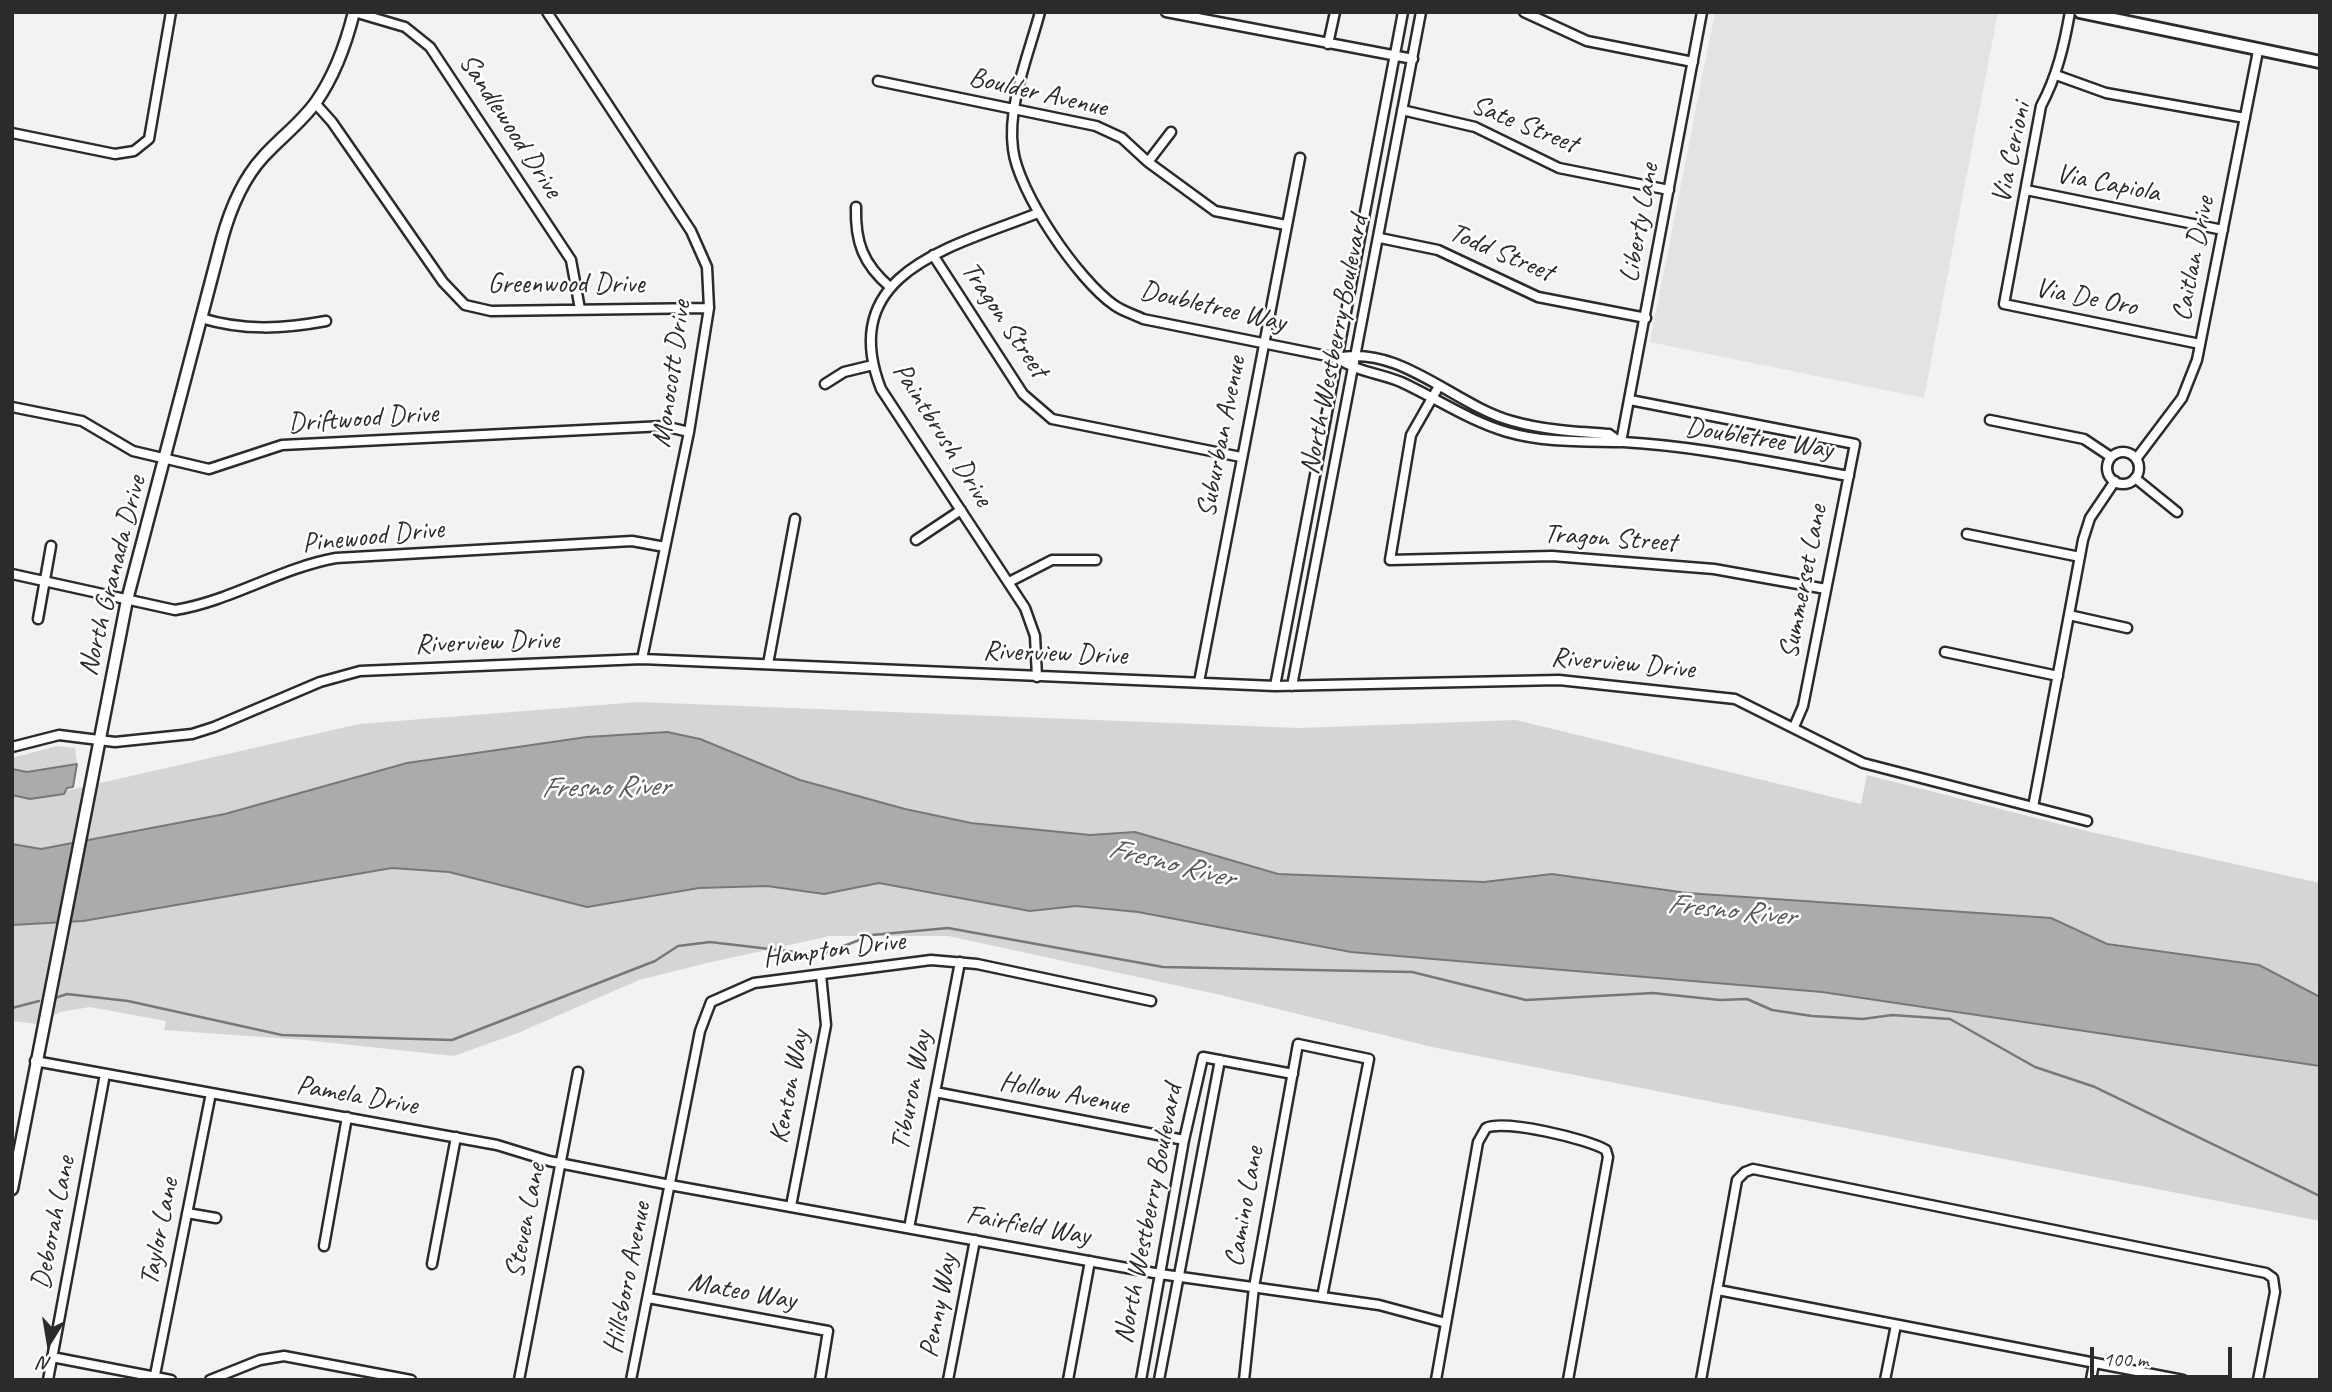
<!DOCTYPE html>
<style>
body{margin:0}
#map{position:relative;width:2332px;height:1392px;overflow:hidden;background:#f2f2f2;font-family:Caveat,sans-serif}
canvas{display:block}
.frame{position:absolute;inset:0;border:14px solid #2b2b2b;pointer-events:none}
.north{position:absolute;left:14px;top:1308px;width:70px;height:70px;-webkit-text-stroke:5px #fff;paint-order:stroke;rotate:191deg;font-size:19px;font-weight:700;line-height:28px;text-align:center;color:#2b2b2b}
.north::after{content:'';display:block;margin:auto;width:24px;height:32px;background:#2b2b2b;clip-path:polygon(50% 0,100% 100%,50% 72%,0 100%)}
.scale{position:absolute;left:2090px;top:1347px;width:142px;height:32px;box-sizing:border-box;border:4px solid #2b2b2b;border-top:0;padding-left:9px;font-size:21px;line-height:24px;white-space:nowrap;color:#2b2b2b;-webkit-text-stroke:5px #fff;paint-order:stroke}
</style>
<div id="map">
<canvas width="2332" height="1392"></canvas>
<div class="frame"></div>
<div class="north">N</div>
<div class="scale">100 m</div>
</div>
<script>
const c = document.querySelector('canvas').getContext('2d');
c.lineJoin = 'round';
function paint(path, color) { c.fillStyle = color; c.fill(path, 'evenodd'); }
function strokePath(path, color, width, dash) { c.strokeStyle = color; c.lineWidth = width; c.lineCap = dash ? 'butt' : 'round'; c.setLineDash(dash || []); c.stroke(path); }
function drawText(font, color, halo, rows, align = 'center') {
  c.font = font + ' Caveat,sans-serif'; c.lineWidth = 5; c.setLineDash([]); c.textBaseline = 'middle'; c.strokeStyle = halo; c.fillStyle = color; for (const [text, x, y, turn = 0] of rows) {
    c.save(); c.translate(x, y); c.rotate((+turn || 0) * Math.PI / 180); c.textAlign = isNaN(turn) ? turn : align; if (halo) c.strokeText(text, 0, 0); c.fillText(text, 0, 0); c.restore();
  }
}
const built = new Path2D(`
 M 1715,12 L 1998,12 L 1924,398 L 1650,342 Z`);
const green = new Path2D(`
 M 639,702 L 1299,728 L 1516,720 L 1861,804 L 1867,775 L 2091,832 L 2320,883 L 2320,1221 L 1432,1047 L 1221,995 L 948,936 L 830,936 L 707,963 L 639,980 L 518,1033 L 454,1056 L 305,1040 L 164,1030 L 166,1021 L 90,1007 L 60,1012 L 38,1024 L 12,1021 L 12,795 L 30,799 L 359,724 Z
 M 57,746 L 75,748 L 77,764 L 27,772 L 12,769 L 12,758 Z`);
const water = new Path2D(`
 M 667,732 L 700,739 L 800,780 L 905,809 L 971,823 L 1090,835 L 1135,832 L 1278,874 L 1484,882 L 1552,874 L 1687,893 L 2051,918 L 2107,944 L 2259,965 L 2320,997 L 2320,1066 L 1822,992 L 1351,952 L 1138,912 L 1076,906 L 1030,911 L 879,883 L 824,894 L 767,886 L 699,888 L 587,907 L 449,872 L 392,868 L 83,921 L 12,925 L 12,844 L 41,849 L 225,814 L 407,763 L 587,737 Z
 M 77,764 L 73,787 L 67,788 L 64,794 L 30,799 L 12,795 L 12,769 L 27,772 Z`);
const stream = new Path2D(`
 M 55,998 L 67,994 L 128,1001 L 282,1035 L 452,1040 L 655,961 L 678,946 L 710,942 L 821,955 L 872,935 L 948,928 L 1163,967 L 1412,972 L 1526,1000 L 1653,993 L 1720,1000 L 1747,999 L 1772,1010 L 1812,1016 L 1863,1019 L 1892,1015 L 1950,1019 L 2035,1067 L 2095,1087 L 2320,1196
 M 12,1008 L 39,1001`);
const minor = new Path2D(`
 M 354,12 L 405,27 L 430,47 L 571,260 L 580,309
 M 547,12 L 691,231 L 707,267 L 709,308 L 689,432 L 642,659
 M 1040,12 C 1029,54 1007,105 1013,149 C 1018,192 1078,280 1114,305 C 1122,311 1133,314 1143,319 L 1337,358 C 1357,372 1379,373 1401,382 C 1436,398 1469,421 1507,432 C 1545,443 1584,441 1623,442 C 1698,446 1775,463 1849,476
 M 1166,12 L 1413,59
 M 1524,12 L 1587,41 L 1693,62
 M 2070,12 C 2064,46 2057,76 2041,106 L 2004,304 L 2200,344
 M 1328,44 L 1335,12
 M 2056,75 L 2106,93 L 2245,118
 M 878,81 L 1096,126 L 1122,138 L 1148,162 L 1215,211 L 1286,225
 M 315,103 L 332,122 L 443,282 L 465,305 L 491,311 L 709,308
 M 1402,110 L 1475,127 L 1559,168 L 1669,190
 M 12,133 L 115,154 L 134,151 L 149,139 L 171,12
 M 1148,162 L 1171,132
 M 2026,190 L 2223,230
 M 856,207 C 855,242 863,264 890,287
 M 1380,238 L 1438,250 L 1538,297 L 1646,318
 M 933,255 L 1023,394 L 1052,419 L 1241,457
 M 201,318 C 243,331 283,329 326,321
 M 1337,358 C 1400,344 1454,405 1512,421 C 1543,430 1577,432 1609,434 L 1620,442
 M 825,384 L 844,372 L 873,365
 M 1439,386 L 1411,435 L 1390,560 L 1552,556 L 1714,569 L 1826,589
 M 1630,400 L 1855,444 L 1803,706 L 1794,727
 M 12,407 L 82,421 L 133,451 L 209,469 L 282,445 L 664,426 L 689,432
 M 1990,420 L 2084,439 L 2111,457
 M 1621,442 L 1702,12
 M2107 468a16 16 0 1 1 32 0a16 16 0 1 1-32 0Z
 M 2136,459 L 2182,398 L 2197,360 L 2258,51
 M 2135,478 L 2177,512
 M 1967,534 L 2080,557
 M 916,540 L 961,510
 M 12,574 L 175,610 C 231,601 280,568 336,558 L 632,541 L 665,547
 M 1009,582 L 1052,560 L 1096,560
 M 2069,615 L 2127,628
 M 38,619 L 51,546
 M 1945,652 L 2058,676
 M 768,664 L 795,519
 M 1037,677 L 1035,636 L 1025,608 L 881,389 C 835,271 955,246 1038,213
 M 1199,682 L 1300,158
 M 1275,686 L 1403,12
 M 1292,686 L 1421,12
 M 12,747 L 59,735 L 115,742 L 192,734 L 214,727 L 320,682 L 360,671 L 642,659 L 1275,686 L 1559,680 L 1735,699 L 1863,763 L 2087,821
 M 2033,807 L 2083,540 L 2090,518 L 2115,481
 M 35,1061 L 497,1145 L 549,1161 L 670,1185 L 1160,1274 L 1379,1305 L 1446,1323
 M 935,1092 L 1184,1140
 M 791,1206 L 826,1025 L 821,975
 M 187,1213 L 216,1218
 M 909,1228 L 960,962
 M 324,1246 L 347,1117
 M 432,1264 L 456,1137
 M 1718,1290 L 2183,1380
 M 648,1298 L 828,1331 L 820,1380
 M 52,1357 L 171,1380
 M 48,1380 L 105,1074
 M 154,1380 L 211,1093
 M 210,1380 L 260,1360 L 284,1356 L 411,1380
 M 519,1380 L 578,1072
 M 631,1380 L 700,1031 L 711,1002 L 754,983 L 931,960 L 977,964 L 1151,1001
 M 948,1380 L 975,1240
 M 1068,1380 L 1090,1261
 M 1141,1380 L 1184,1140 L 1203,1057 L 1293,1074
 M 1159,1380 L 1220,1060
 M 1244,1380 L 1254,1287 L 1298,1044 L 1369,1059 L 1322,1297
 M 1436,1380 L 1478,1142 L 1486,1128 C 1504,1119 1588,1139 1606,1150 L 1608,1157 L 1568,1380
 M 1701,1380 L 1737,1180 L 1745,1172 L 1753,1169 L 2266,1273 L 2273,1278 L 2275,1292 L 2258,1380
 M 1885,1380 L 1896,1325
 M 2091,1380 L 2094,1363`);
const tertiary = new Path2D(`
 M 12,1189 L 127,600 L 222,239 C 230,210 242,180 263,157 C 280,138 301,123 316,102 C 335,75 346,44 354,12`);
const secondary = new Path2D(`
 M 2080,12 L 2320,62`);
const streetNames = [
 ["Boulder Avenue",1038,93,13],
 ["Sate Street",1524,125,22],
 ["Sandlewood Drive",510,126,57],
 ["Via Cerioni",2012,153,-78],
 ["Via Capiola",2108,184,11],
 ["Liberty Lane",1640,223,-80],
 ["Todd Street",1501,253,23],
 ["Caitlan Drive",2194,259,-79],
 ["Greenwood Drive",566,285],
 ["Via De Oro",2086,298,11],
 ["Doubletree Way",1213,307,13],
 ["Tragon Street",1004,320,56],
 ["North Westberry Boulevard",1335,345,-79],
 ["Monocott Drive",672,374,-82],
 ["Driftwood Drive",363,419,-4],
 ["Paintbrush Drive",942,435,58],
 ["Suburban Avenue",1222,437,-79],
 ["Doubletree Way",1759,439,9],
 ["Pinewood Drive",373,537,-6],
 ["Tragon Street",1610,539,4],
 ["North Granada Drive",113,576,-76],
 ["Summerset Lane",1804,582,-79],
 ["Riverview Drive",487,643,-2],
 ["Riverview Drive",1055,654,2],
 ["Riverview Drive",1623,664,5],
 ["Hampton Drive",834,950,-7],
 ["Kenton Way",790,1087,-79],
 ["Tiburon Way",912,1091,-79],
 ["Hollow Avenue",1064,1094,11],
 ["Pamela Drive",357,1096,10],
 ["Camino Lane",1245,1207,-80],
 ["North Westberry Boulevard",1149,1214,-79],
 ["Steven Lane",526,1221,-79],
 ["Deborah Lane",54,1223,-79],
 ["Fairfield Way",1028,1226,10],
 ["Taylor Lane",160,1232,-79],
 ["Hillsboro Avenue",628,1278,-79],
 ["Mateo Way",742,1292,10],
 ["Penny Way",939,1306,-79]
];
const waterNames = [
 ["Fresno River",605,788,-1],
 ["Fresno River",1171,864,14],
 ["Fresno River",1731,911,6]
];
paint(built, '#e3e3e3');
paint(green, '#d5d5d5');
paint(water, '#ababab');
strokePath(water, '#787878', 2);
strokePath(stream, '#787878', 2.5);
strokePath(minor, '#2b2b2b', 13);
strokePath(tertiary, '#2b2b2b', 15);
strokePath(secondary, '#2b2b2b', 16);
strokePath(minor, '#fff', 8);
strokePath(tertiary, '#fff', 10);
strokePath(secondary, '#fff', 10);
drawText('28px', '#2b2b2b', '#fff', streetNames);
drawText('italic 30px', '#585858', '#fff', waterNames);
</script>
